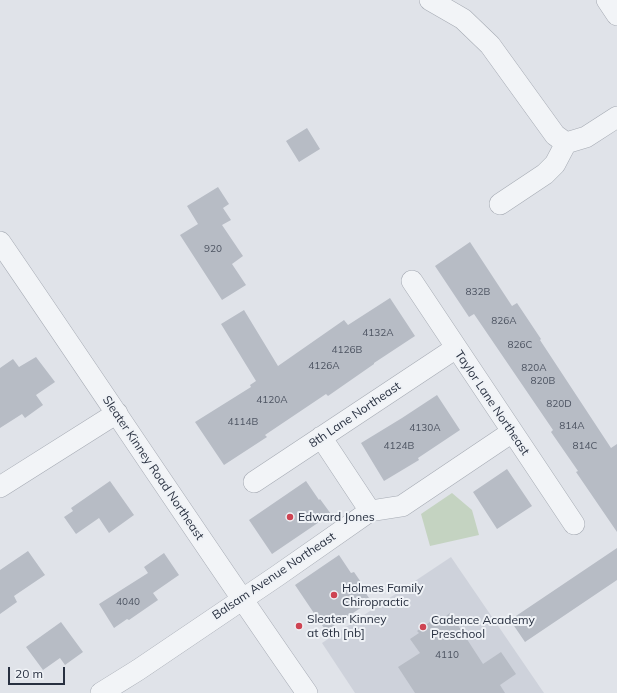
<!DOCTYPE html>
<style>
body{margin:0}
#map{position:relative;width:617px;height:693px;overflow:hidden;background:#e0e3e9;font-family:Mulish,sans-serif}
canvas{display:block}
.scale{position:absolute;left:8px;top:667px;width:57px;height:18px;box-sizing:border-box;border:2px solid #283040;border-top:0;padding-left:5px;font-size:12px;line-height:14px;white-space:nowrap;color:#283040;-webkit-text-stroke:3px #eff2f6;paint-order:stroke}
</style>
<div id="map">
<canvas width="617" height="693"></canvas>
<div class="scale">20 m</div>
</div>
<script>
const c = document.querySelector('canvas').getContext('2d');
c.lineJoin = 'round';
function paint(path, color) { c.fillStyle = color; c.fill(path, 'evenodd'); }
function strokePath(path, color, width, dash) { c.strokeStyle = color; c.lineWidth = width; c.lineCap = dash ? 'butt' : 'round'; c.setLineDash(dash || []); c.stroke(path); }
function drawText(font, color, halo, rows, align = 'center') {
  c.font = font + ' Mulish,sans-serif'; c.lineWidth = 4; c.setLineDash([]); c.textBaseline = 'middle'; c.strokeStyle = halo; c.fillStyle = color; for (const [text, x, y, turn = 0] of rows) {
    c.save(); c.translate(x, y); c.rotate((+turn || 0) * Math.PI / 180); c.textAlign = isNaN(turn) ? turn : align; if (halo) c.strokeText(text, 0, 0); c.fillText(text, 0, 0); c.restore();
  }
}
const built = new Path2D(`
 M 451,557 L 544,693 L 355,693 L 322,643 Z`);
const green = new Path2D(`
 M 452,493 L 472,510 L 479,535 L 430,546 L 421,514 Z`);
const building = new Path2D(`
 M 307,128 L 320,149 L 299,162 L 286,141 Z
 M 218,187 L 229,204 L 223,208 L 231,220 L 222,225 L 243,256 L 232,264 L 246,285 L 222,300 L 180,235 L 198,224 L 187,206 Z
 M 470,242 L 512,306 L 517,303 L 541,339 L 540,340 L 611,448 L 617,444 L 617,532 L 576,472 L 578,471 L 551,432 L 553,430 L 474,314 L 469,317 L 435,266 Z
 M 390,298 L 415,336 L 374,363 L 374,364 L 328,396 L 326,394 L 265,435 L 267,437 L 224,465 L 195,422 L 251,387 L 250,385 L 256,381 L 221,324 L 244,310 L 278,366 L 344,320 L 348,325 Z
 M 36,357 L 55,382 L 36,395 L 43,405 L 25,418 L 22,414 L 0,428 L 0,368 L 13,359 L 19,367 Z
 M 437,395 L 460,430 L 418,458 L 419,460 L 384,481 L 361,443 L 402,418 Z
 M 507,469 L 532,506 L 497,529 L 473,492 Z
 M 110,481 L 134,515 L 109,533 L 99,518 L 76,534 L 64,517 L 73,511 L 71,508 Z
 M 306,481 L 319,500 L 320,499 L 331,514 L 272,554 L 249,520 Z
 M 617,548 L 617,580 L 525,642 L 510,620 Z
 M 28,551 L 45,575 L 14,596 L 17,602 L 0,614 L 0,570 Z
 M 164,553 L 179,575 L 153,593 L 158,600 L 129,620 L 127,619 L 114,628 L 99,604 L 148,573 L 144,567 Z
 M 339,555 L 351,573 L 354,572 L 365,588 L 363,589 L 371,601 L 326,631 L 295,585 Z
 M 450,613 L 483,664 L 501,652 L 516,674 L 500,685 L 505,693 L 415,693 L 398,667 L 420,653 L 410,639 L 419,633 L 417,631 L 440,615 L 442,619 Z
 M 61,622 L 83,652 L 65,665 L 60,658 L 43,670 L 26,647 Z`);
const minor = new Path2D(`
 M 430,0 L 463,19 L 490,45 L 555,135 L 566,143 L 586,137 L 617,117
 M 607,0 L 617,15
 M 500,204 L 545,174 L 555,164 L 566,143
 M 0,242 C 103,392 203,544 307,693
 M 412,281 L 574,524
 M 321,437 L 370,511
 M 254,482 L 456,348
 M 0,487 L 117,413
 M 101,693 L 138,670 L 277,576 L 370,511 L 402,506 L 512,432`);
const markers = [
 [290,517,4,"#ce4453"],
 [334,595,4,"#ce4453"],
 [299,626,4,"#ce4453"],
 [423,627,4,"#ce4453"]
];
const numberNames = [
 ["920",213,249],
 ["832B",478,292],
 ["826A",504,321],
 ["4132A",378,333],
 ["826C",520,345],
 ["4126B",347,350],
 ["4126A",324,366],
 ["820A",534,368],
 ["820B",543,381],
 ["4120A",272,400],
 ["820D",559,404],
 ["4114B",243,422],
 ["814A",572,426],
 ["4130A",425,428],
 ["4124B",399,446],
 ["814C",585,446],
 ["4040",128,602],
 ["4110",447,655]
];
const streetNames = [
 ["Taylor Lane Northeast",492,403,56],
 ["8th Lane Northeast",355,415,-34],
 ["Sleater Kinney Road Northeast",153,468,56],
 ["Balsam Avenue Northeast",274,576,-34]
];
const poiNames = [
 ["Edward Jones",298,517],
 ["Holmes Family",342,588],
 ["Chiropractic",342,602],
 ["Sleater Kinney",307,619],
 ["at 6th [nb]",307,633],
 ["Cadence Academy",431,620],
 ["Preschool",431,634]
];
paint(built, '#ced2db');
paint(green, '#c4d3c1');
paint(building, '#b7bcc5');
strokePath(minor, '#a5aab3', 22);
strokePath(minor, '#f2f4f7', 21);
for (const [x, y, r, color] of markers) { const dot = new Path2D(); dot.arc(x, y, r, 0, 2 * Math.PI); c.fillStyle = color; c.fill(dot); strokePath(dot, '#eff2f6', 1.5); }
drawText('10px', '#4c5361', null, numberNames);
drawText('12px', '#283040', '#eff2f6', streetNames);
drawText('12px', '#283040', '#eff2f6', poiNames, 'left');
</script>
